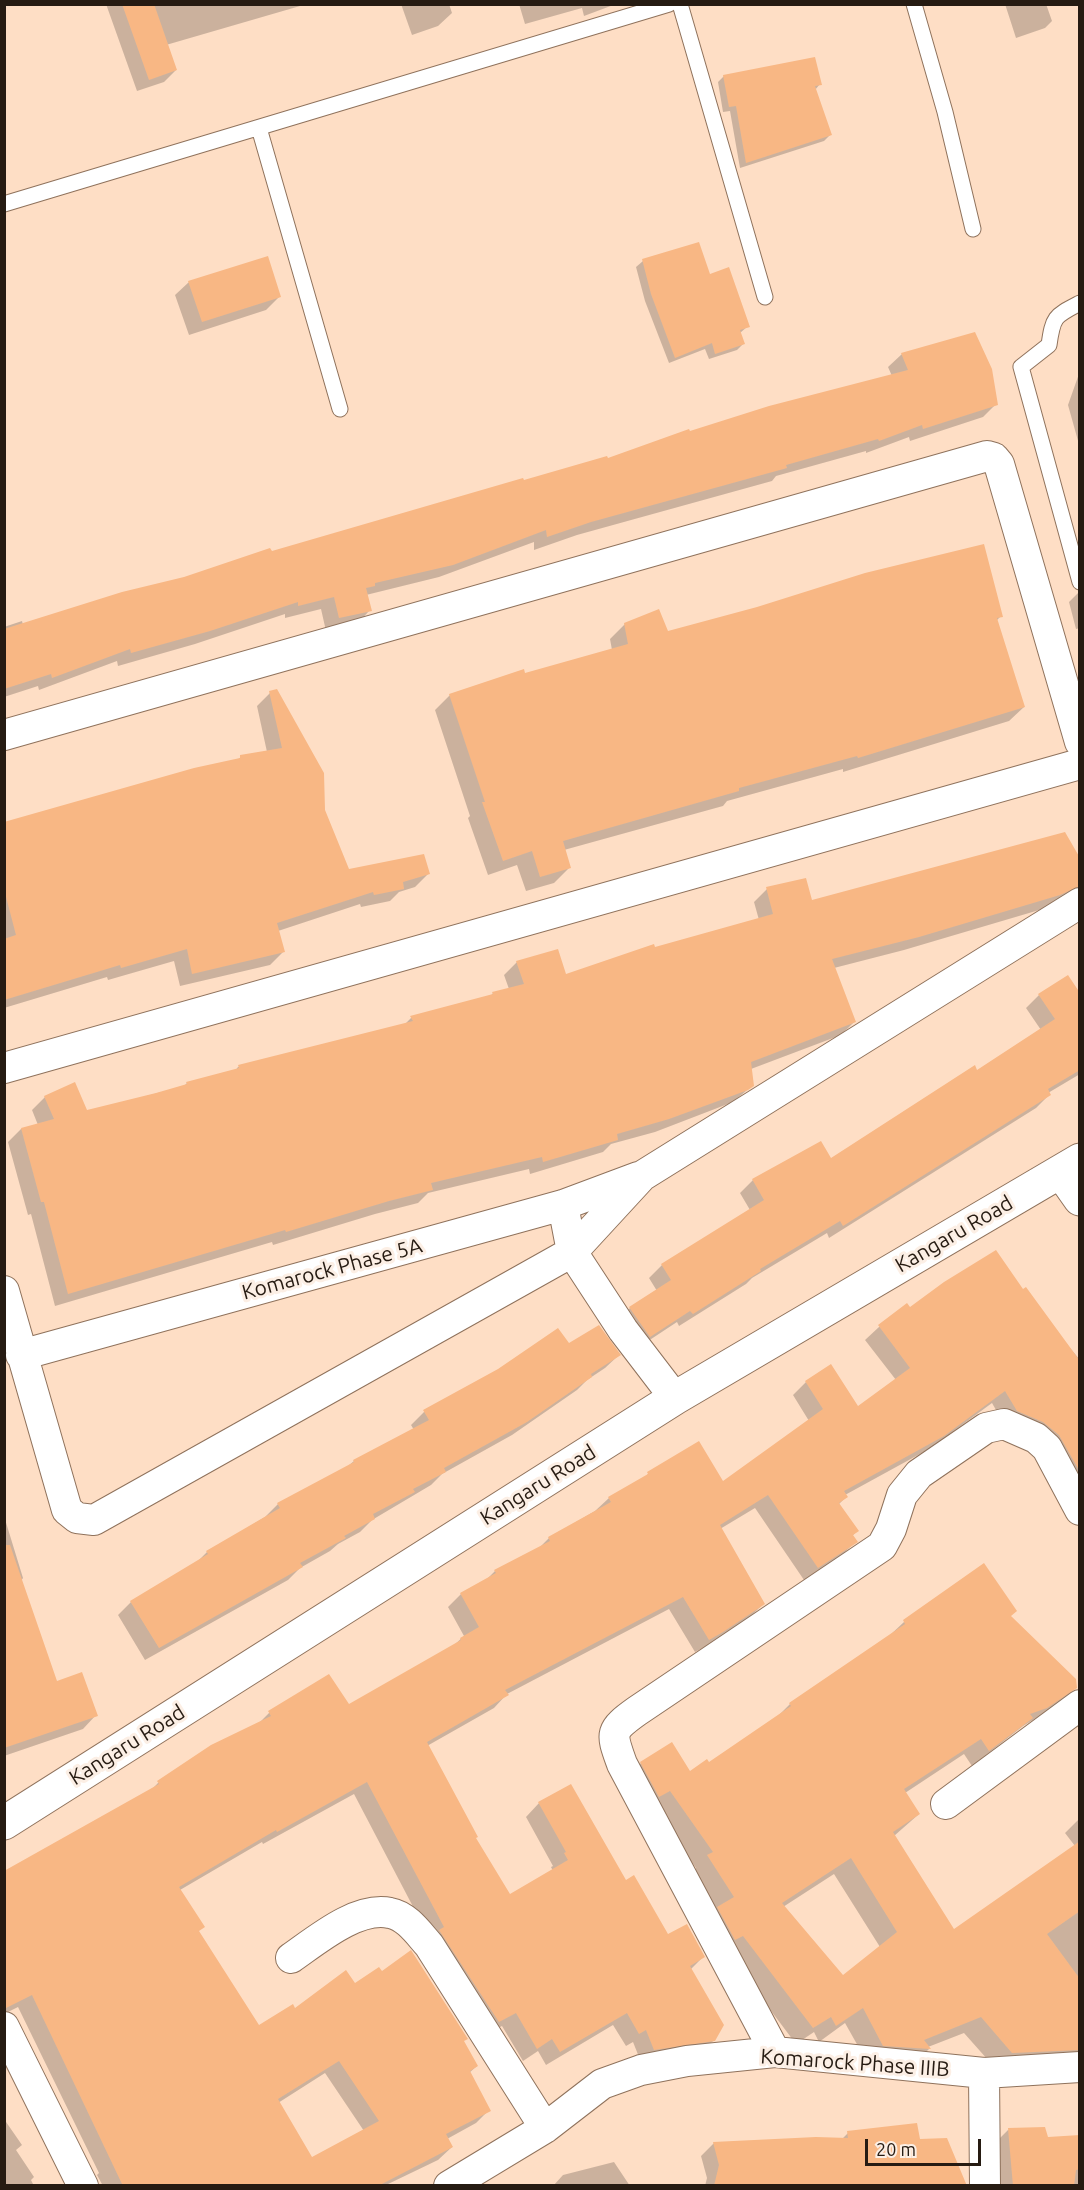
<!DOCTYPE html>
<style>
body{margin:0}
#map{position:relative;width:1084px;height:2190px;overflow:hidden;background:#fedec5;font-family:Ubuntu,sans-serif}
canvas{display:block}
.frame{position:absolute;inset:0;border:6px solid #261b12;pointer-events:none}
.scale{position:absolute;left:865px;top:2139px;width:116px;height:27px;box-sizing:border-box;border:3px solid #261b12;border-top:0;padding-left:8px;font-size:18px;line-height:21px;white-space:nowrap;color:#261b12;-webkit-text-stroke:4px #fcefe5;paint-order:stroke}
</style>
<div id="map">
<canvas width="1084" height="2190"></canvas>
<div class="frame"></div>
<div class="scale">20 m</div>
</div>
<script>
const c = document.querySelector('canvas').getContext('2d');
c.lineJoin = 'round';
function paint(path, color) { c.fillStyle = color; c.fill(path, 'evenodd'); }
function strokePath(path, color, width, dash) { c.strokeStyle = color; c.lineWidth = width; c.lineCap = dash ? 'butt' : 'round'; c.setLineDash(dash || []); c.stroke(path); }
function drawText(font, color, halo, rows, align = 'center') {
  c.font = font + ' Ubuntu,sans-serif'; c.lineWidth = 6; c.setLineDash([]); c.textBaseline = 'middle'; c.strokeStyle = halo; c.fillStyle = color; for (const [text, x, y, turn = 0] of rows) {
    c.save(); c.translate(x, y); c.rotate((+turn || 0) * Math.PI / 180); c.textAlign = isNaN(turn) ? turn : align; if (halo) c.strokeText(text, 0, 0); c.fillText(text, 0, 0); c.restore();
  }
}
const shadow = new Path2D(`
 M 106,4 L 307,4 L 166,45 L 176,70 L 164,82 L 137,91 Z
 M 401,4 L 449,4 L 452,13 L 438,26 L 412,35 Z
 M 519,4 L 616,4 L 584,16 L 582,8 L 525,24 Z
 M 1005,4 L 1046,4 L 1052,21 L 1045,28 L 1016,38 Z
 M 724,76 L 820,84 L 815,90 L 831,134 L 824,141 L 740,168 L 730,111 L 723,112 L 718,82 Z
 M 643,261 L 709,275 L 748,326 L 740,333 L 743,344 L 737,350 L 709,359 L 705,349 L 669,363 L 645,301 L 636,267 Z
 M 189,282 L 279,297 L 266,310 L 189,335 L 175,295 Z
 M 902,354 L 996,404 L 983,417 L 910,441 L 909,437 L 866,453 L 866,451 L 776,476 L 772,481 L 577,535 L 534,550 L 534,542 L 439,577 L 366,595 L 370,610 L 357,624 L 326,631 L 321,609 L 285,618 L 285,614 L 195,644 L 118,666 L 117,661 L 39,690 L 38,686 L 4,697 L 4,627 L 22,621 L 23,625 L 523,481 L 607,460 L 689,433 L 892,376 L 888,367 Z
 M 1080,371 L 1080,448 L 1068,405 Z
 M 1080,591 L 1080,628 L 1076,629 L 1069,602 Z
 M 1001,616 L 996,621 L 1024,707 L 1009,721 L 843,772 L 843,769 L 727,801 L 723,806 L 564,850 L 569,868 L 554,883 L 526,891 L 517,865 L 488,875 L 468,818 L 470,816 L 435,710 L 450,695 L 612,650 L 610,639 L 625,624 L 667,632 Z
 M 270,693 L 323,810 L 348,871 L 428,874 L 415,887 L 399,892 L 390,901 L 361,907 L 360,904 L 278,931 L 283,952 L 270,965 L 180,986 L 174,961 L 108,980 L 107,977 L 4,1008 L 4,824 L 237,760 L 241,757 L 267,752 L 257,706 Z
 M 1080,886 L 1066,899 L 1046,908 L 904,950 L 834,968 L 854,1022 L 841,1035 L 751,1069 L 753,1085 L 733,1102 L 655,1132 L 611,1144 L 603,1152 L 530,1174 L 529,1169 L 428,1193 L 418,1203 L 375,1214 L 273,1245 L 272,1242 L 55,1306 L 31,1214 L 28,1215 L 8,1142 L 21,1129 L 38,1125 L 32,1110 L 45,1097 L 87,1112 L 184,1086 L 187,1083 L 235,1071 L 238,1067 L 404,1025 L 411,1018 L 490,997 L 493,993 L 509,989 L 504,975 L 517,962 L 565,976 L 759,920 L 754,902 L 767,889 L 811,902 Z
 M 1039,995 L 1080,996 L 1080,1074 L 1048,1093 L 1049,1095 L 1036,1108 L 829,1238 L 827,1233 L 752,1278 L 746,1284 L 679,1326 L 677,1322 L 636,1349 L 617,1321 L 630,1308 L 657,1291 L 649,1278 L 662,1265 L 750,1210 L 740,1193 L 753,1180 L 820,1143 L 830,1160 L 977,1072 L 1041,1030 L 1026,1008 Z
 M 1023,1291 L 1080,1360 L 1080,1510 L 1049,1453 L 1004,1424 L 992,1403 L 929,1449 L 845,1495 L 846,1497 L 839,1504 L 857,1531 L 852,1536 L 856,1541 L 842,1555 L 804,1580 L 755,1508 L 720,1529 L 763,1604 L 750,1617 L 708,1645 L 695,1652 L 669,1609 L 507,1694 L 494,1708 L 427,1746 L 475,1838 L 510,1896 L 553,1871 L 551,1867 L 553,1866 L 526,1817 L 539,1803 L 625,1882 L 668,1936 L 703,1957 L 690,1970 L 714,2040 L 700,2054 L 641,2062 L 633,2042 L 626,2046 L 613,2025 L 546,2065 L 538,2051 L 523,2061 L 502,2026 L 485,2035 L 431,1941 L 354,1794 L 263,1844 L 262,1842 L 180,1890 L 198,1932 L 259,2028 L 295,2010 L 355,1985 L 463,2042 L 477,2066 L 469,2073 L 489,2110 L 476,2123 L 447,2139 L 452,2147 L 438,2160 L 386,2185 L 103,2186 L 97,2175 L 99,2173 L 18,2007 L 4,2014 L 4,1873 L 151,1790 L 158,1783 L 258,1724 L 269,1713 L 348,1706 L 452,1647 L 464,1636 L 448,1607 L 461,1594 L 485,1581 L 495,1571 L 539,1548 L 549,1538 L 595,1511 L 609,1498 L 643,1479 L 648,1474 L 723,1483 L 809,1421 L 793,1395 L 806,1382 L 858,1408 L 896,1380 L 865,1340 L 879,1327 L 907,1305 L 910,1309 ZM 325,2073 L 364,2131 L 312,2159 L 278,2103 Z
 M 569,1345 L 619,1355 L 605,1368 L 587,1380 L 577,1390 L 512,1435 L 442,1474 L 431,1485 L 372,1520 L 360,1532 L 338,1544 L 330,1551 L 300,1568 L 288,1580 L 145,1660 L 118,1615 L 131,1602 L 196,1563 L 207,1552 L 265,1517 L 278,1504 L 348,1466 L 354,1461 L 414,1430 L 411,1425 L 424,1412 Z
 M 4,1516 L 23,1578 L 21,1581 L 56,1683 L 96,1715 L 83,1729 L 4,1756 Z
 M 1010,1617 L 1075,1688 L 1058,1705 L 1023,1726 L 972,1766 L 964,1754 L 905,1793 L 919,1814 L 894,1836 L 954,1931 L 1075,1846 L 1065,1833 L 1080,1818 L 1080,2066 L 996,2069 L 964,2033 L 928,2047 L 929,2049 L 913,2065 L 867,2062 L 845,2023 L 819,2042 L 814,2032 L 796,2044 L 726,1951 L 692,1873 L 696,1868 L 653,1807 L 625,1779 L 641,1763 L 690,1773 L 709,1764 L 777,1717 L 790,1704 L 888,1637 L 904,1622 ZM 834,1874 L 880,1947 L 843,1977 L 783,1907 Z
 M 4,2119 L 22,2145 L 16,2150 L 34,2177 L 31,2180 L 34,2186 L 4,2186 Z
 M 1008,2130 L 1046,2138 L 1080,2136 L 1080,2186 L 1000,2186 L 995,2143 Z
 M 848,2133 L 918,2141 L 965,2186 L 705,2186 L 707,2178 L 701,2156 L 714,2143 L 841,2140 Z
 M 614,2162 L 630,2186 L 553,2186 L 563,2175 Z`);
const building = new Path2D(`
 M 122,4 L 154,4 L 177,70 L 149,80 Z
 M 815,57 L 822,85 L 815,86 L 832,135 L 746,163 L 736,106 L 729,107 L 723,75 Z
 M 699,242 L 710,274 L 729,267 L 750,327 L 740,330 L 745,344 L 715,354 L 712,343 L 675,358 L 651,294 L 642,259 Z
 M 268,256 L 281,297 L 202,322 L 188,281 Z
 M 975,332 L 992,369 L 998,405 L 923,429 L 922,425 L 879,441 L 878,439 L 786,465 L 787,468 L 591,522 L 547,537 L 546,530 L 453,565 L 375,583 L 375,586 L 366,588 L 372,611 L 339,618 L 334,597 L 298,606 L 298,602 L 210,631 L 131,653 L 130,649 L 52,678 L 51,674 L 4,689 L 4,629 L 122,592 L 184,577 L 270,548 L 272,551 L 523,478 L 524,480 L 607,456 L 608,458 L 689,429 L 690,431 L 769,406 L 908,370 L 901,353 Z
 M 984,544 L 1003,617 L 997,618 L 1025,707 L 858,758 L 857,756 L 739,788 L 739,791 L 563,841 L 571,868 L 540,877 L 532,851 L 503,861 L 482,802 L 485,802 L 449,694 L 524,669 L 525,673 L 628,644 L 624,623 L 659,609 L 668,631 L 757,607 L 865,573 Z
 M 277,689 L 324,773 L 325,810 L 349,869 L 424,854 L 430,874 L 403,882 L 404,889 L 374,895 L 373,892 L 277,923 L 285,952 L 192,974 L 187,949 L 121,968 L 120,965 L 4,1000 L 4,939 L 16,935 L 4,889 L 4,822 L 194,768 L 240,758 L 240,755 L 282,748 L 269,691 Z
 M 1065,832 L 1080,858 L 1080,886 L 1060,895 L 919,937 L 832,959 L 856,1022 L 751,1062 L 754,1086 L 748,1090 L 669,1119 L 617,1134 L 618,1140 L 543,1162 L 542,1157 L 431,1183 L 433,1190 L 389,1201 L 286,1232 L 285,1230 L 68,1294 L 44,1202 L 41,1202 L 21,1128 L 54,1119 L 44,1096 L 75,1082 L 87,1110 L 156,1093 L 187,1084 L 186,1082 L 239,1068 L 238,1065 L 413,1021 L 410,1016 L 493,994 L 492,992 L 524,984 L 516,961 L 558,949 L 566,974 L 654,944 L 655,947 L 773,914 L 766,887 L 806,878 L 812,900 Z
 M 1068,975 L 1080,993 L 1080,1070 L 1048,1089 L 1051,1095 L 843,1226 L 840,1221 L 760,1269 L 761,1271 L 693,1314 L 690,1311 L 650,1337 L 629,1307 L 671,1280 L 661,1264 L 764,1200 L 752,1179 L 821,1141 L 831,1158 L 975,1065 L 977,1070 L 1055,1019 L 1038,994 Z
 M 996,1250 L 1023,1289 L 1026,1287 L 1080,1361 L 1080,1472 L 1059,1435 L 1043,1422 L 1017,1411 L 1005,1391 L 944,1436 L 844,1491 L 848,1497 L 839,1503 L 859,1531 L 853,1535 L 858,1542 L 818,1568 L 768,1495 L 720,1525 L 765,1604 L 723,1632 L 709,1640 L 683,1597 L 505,1690 L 509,1695 L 427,1742 L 478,1837 L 476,1838 L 510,1894 L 568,1860 L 564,1853 L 566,1852 L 538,1802 L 571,1784 L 626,1880 L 634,1875 L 668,1934 L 687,1924 L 705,1957 L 690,1966 L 724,2025 L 715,2041 L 654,2050 L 646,2030 L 639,2034 L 627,2013 L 560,2052 L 552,2039 L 537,2049 L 516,2013 L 499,2022 L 439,1930 L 444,1927 L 367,1782 L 277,1832 L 276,1830 L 179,1887 L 205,1927 L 199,1931 L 259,2025 L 293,2004 L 295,2008 L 346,1970 L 355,1983 L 379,1967 L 382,1971 L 411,1950 L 468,2039 L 464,2041 L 478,2066 L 470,2071 L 491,2111 L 446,2134 L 453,2147 L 378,2186 L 123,2186 L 32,1995 L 4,2009 L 4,1871 L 159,1784 L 157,1781 L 211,1745 L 271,1716 L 268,1711 L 329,1674 L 349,1704 L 461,1640 L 460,1638 L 479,1627 L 460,1593 L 496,1573 L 494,1570 L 550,1541 L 548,1537 L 611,1502 L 608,1497 L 648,1474 L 647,1472 L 699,1441 L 723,1481 L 823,1409 L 805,1381 L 831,1364 L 858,1406 L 910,1368 L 878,1325 L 907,1303 L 910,1307 L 944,1282 ZM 339,2061 L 379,2121 L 312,2157 L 278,2099 Z
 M 599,1325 L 621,1355 L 591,1374 L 592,1377 L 527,1422 L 444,1468 L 446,1472 L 413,1489 L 415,1492 L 373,1514 L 375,1519 L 344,1536 L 346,1538 L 300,1563 L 303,1567 L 159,1648 L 130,1601 L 208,1554 L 206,1551 L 280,1508 L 277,1503 L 354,1462 L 353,1460 L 429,1420 L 423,1410 L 498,1369 L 558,1328 L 569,1343 Z
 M 4,1545 L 10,1545 L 57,1681 L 82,1672 L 98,1716 L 4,1748 Z
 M 984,1563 L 1017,1611 L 1011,1616 L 1076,1679 L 1077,1688 L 1047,1708 L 1030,1714 L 1033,1718 L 989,1751 L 981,1739 L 904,1789 L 920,1814 L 893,1832 L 954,1929 L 1080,1841 L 1080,1911 L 1047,1934 L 1080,1979 L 1080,2050 L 1012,2053 L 981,2017 L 924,2040 L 931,2049 L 883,2046 L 863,2008 L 836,2026 L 831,2017 L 813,2028 L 743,1936 L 735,1940 L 717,1907 L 734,1897 L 707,1855 L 713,1852 L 670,1791 L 659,1797 L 640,1762 L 672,1742 L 690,1771 L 707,1759 L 709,1762 L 791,1706 L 789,1703 L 905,1624 L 903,1620 ZM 851,1858 L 897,1932 L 843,1975 L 782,1903 Z
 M 917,2123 L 920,2139 L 947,2138 L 967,2186 L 714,2186 L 719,2165 L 713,2142 L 816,2137 L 848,2138 L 847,2131 Z
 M 1045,2127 L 1048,2137 L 1080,2135 L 1080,2169 L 1076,2170 L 1074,2186 L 1013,2186 L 1008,2128 Z`);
const lane = new Path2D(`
 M 680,4 L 765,297
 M 914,4 L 945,112 L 973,229
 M 259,128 L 340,409
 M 4,204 L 669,4
 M 1080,303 C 1055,316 1053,316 1049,345 L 1021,367 L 1080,582`);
const street = new Path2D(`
 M 4,735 L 987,456 L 994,458 L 999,464 L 1080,742
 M 4,1068 L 1080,764
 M 563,1205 L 572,1252 L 623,1330 L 675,1398
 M 4,1291 L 67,1510 L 77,1518 L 94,1520 L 572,1252 L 642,1176 L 1080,903
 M 21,1355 L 563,1205 L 638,1177
 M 946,1804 L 1080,1705
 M 291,1958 C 317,1940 357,1906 390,1913 C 407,1916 419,1934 429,1945 L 545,2128
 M 4,2027 L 83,2186
 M 775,2052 L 622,1764 C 611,1733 609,1731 637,1711 L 882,1546 L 891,1529 L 902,1495 L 919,1474 L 986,1428 L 1004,1424 L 1036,1438 L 1047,1448 L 1080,1510
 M 984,2073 L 985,2186
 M 449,2186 L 545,2128 L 602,2084 L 641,2070 L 687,2061 L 775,2052 L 984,2073 L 1080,2067`);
const secondary = new Path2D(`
 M 1061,1172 L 1080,1199
 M 4,1823 L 675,1398 L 1080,1160`);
const streetNames = [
 ["Kangaru Road",954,1234,-30],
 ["Komarock Phase 5A",332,1269,-15],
 ["Kangaru Road",538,1485,-32],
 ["Kangaru Road",127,1745,-32],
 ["Komarock Phase IIIB",855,2063,4]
];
paint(shadow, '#0003');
paint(building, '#f8b784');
strokePath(lane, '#8f725c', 17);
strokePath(street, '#8f725c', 32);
strokePath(secondary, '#8f725c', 35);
strokePath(lane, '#fff', 15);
strokePath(street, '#fff', 30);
strokePath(secondary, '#fff', 33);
drawText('21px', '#261b12', '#fcefe5', streetNames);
</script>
